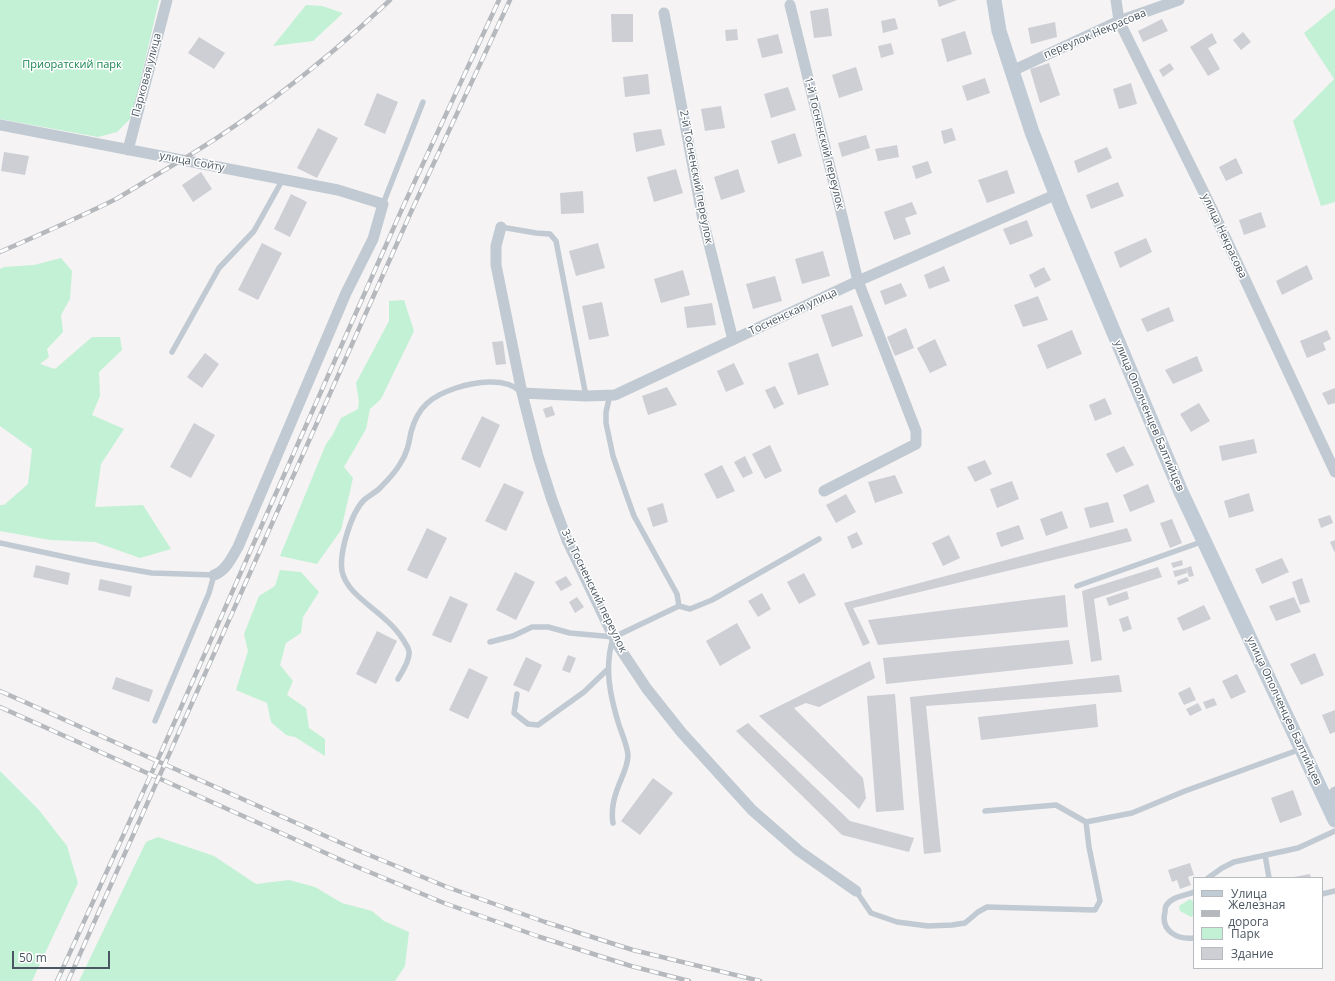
<!DOCTYPE html>
<meta charset="utf-8">
<style>
body{margin:0}
#map{position:relative;width:1335px;height:981px;overflow:hidden;background:#f5f3f3;font-family:"Open Sans",sans-serif}
canvas{display:block}
.legend{position:absolute;left:1193px;top:877px;width:130px;height:92px;box-sizing:border-box;background:#fff;border:1px solid #b7bbc0;margin:0;padding:5px 7px;list-style:none;font-size:12px;color:#4a5661}
.legend li{display:flex;align-items:center;gap:8px;height:20px}
.legend b{width:20px;border:1px solid #b7bbc0}
.scale{position:absolute;left:12px;top:951px;width:98px;height:18px;box-sizing:border-box;border:2px solid #4a5661;border-top:0;padding-left:5px;font-size:12px;line-height:14px;white-space:nowrap;color:#4a5661;-webkit-text-stroke:3px #fff;paint-order:stroke}
</style>
<div id="map">
<canvas width="1335" height="981"></canvas>
<ul class="legend">
<li><b style="height:5px;background:#c1cbd6"></b>Улица</li>
<li><b style="height:5px;background:#b5b8bd"></b>Железная дорога</li>
<li><b style="height:11px;background:#c3f1d5"></b>Парк</li>
<li><b style="height:11px;background:#cdcfd5"></b>Здание</li>
</ul>
<div class="scale">50 m</div>
</div>
<script>
const c = document.querySelector('canvas').getContext('2d');
c.lineJoin = 'round';
function paint(path, color) { c.fillStyle = color; c.fill(path, 'evenodd'); }
function strokePath(path, color, width, dash) { c.strokeStyle = color; c.lineWidth = width; c.lineCap = dash ? 'butt' : 'round'; c.setLineDash(dash || []); c.stroke(path); }
function drawText(font, color, halo, rows, align = 'center') {
  c.font = font + ' "Open Sans",sans-serif'; c.lineWidth = 3; c.setLineDash([]); c.textBaseline = 'middle'; c.strokeStyle = halo; c.fillStyle = color; for (const [text, x, y, turn = 0] of rows) {
    c.save(); c.translate(x, y); c.rotate((+turn || 0) * Math.PI / 180); c.textAlign = isNaN(turn) ? turn : align; if (halo) c.strokeText(text, 0, 0); c.fillText(text, 0, 0); c.restore();
  }
}
const green = new Path2D(`
 M 0,0 L 159,0 L 132,117 L 117,132 L 98,137 L 0,119 Z
 M 306,5 L 322,6 L 343,13 L 313,41 L 273,46 Z
 M 1335,8 L 1335,202 L 1321,206 L 1293,121 L 1334,79 L 1304,33 Z
 M 61,258 L 72,271 L 70,299 L 61,315 L 63,332 L 47,349 L 49,357 L 40,364 L 55,369 L 92,337 L 120,337 L 122,350 L 99,372 L 100,396 L 92,415 L 124,429 L 101,464 L 95,507 L 143,505 L 171,549 L 140,558 L 95,542 L 50,540 L 0,531 L 0,505 L 4,505 L 28,484 L 32,449 L 0,426 L 0,269 L 4,267 L 34,265 Z
 M 404,300 L 414,331 L 381,399 L 370,409 L 366,429 L 344,467 L 353,478 L 341,530 L 317,564 L 280,556 L 326,444 L 332,436 L 341,418 L 358,409 L 359,402 L 356,383 L 389,321 L 389,301 Z
 M 280,570 L 301,572 L 319,592 L 303,617 L 301,633 L 286,643 L 280,665 L 293,681 L 287,695 L 306,708 L 309,728 L 325,739 L 325,756 L 295,737 L 286,735 L 271,722 L 267,703 L 236,690 L 248,651 L 244,634 L 259,596 L 275,586 Z
 M 0,771 L 39,810 L 67,846 L 78,883 L 32,981 L 0,981 Z
 M 158,837 L 214,856 L 256,884 L 289,880 L 315,887 L 342,903 L 372,911 L 384,921 L 409,932 L 405,966 L 395,981 L 79,981 L 146,842 Z
 M 1190,899 L 1194,902 L 1194,915 L 1191,917 L 1180,911 L 1179,906 Z`);
const building = new Path2D(`
 M 937,0 L 957,0 L 939,7 Z
 M 828,8 L 832,36 L 814,38 L 810,11 Z
 M 611,14 L 633,14 L 633,42 L 612,42 Z
 M 895,18 L 898,29 L 883,33 L 881,21 Z
 M 1162,19 L 1168,31 L 1143,42 L 1138,31 Z
 M 1055,22 L 1057,37 L 1031,44 L 1028,28 Z
 M 737,29 L 738,40 L 726,41 L 725,30 Z
 M 965,31 L 972,54 L 947,62 L 941,39 Z
 M 1243,32 L 1251,42 L 1241,50 L 1233,40 Z
 M 1212,33 L 1217,43 L 1208,48 L 1220,69 L 1208,76 L 1190,47 Z
 M 778,34 L 783,53 L 762,58 L 757,39 Z
 M 199,37 L 225,53 L 214,69 L 188,53 Z
 M 891,43 L 894,54 L 881,58 L 878,46 Z
 M 1049,63 L 1060,95 L 1040,103 L 1030,69 Z
 M 1170,63 L 1174,69 L 1163,77 L 1159,70 Z
 M 856,67 L 863,90 L 839,98 L 832,75 Z
 M 648,74 L 650,94 L 625,97 L 623,77 Z
 M 985,78 L 990,93 L 967,101 L 962,86 Z
 M 1131,83 L 1137,104 L 1119,109 L 1113,89 Z
 M 788,87 L 796,110 L 771,118 L 764,94 Z
 M 377,93 L 398,102 L 385,134 L 364,125 Z
 M 721,106 L 725,128 L 705,131 L 701,109 Z
 M 318,128 L 338,138 L 317,178 L 297,168 Z
 M 952,128 L 956,140 L 944,144 L 941,131 Z
 M 661,129 L 665,145 L 636,152 L 633,133 Z
 M 795,133 L 802,156 L 778,164 L 771,141 Z
 M 866,135 L 870,148 L 842,157 L 838,143 Z
 M 897,145 L 899,157 L 878,161 L 875,149 Z
 M 1107,147 L 1112,158 L 1078,173 L 1074,161 Z
 M 4,152 L 29,156 L 25,175 L 1,171 Z
 M 1236,158 L 1243,173 L 1226,181 L 1219,167 Z
 M 928,161 L 932,173 L 916,179 L 912,166 Z
 M 676,169 L 683,193 L 654,202 L 647,177 Z
 M 738,169 L 745,192 L 721,200 L 714,177 Z
 M 1007,170 L 1015,193 L 987,203 L 978,180 Z
 M 201,172 L 212,189 L 193,202 L 182,185 Z
 M 1118,182 L 1124,196 L 1091,209 L 1086,195 Z
 M 583,191 L 584,213 L 561,214 L 560,193 Z
 M 291,194 L 307,202 L 290,237 L 274,229 Z
 M 912,202 L 917,214 L 905,218 L 911,234 L 894,240 L 884,212 Z
 M 1261,212 L 1266,227 L 1244,235 L 1239,220 Z
 M 1027,220 L 1033,236 L 1010,245 L 1003,229 Z
 M 1146,238 L 1152,252 L 1120,268 L 1114,252 Z
 M 262,243 L 282,253 L 258,300 L 238,290 Z
 M 598,243 L 605,268 L 576,276 L 569,251 Z
 M 823,251 L 830,276 L 802,284 L 795,259 Z
 M 1307,265 L 1313,279 L 1282,295 L 1276,281 Z
 M 944,266 L 950,281 L 929,289 L 924,275 Z
 M 1044,267 L 1051,280 L 1035,288 L 1029,275 Z
 M 683,270 L 690,295 L 661,303 L 654,279 Z
 M 775,276 L 782,301 L 753,309 L 746,284 Z
 M 901,283 L 907,296 L 885,305 L 880,291 Z
 M 1038,296 L 1048,320 L 1023,327 L 1014,305 Z
 M 602,302 L 609,336 L 589,340 L 582,306 Z
 M 712,303 L 716,325 L 687,328 L 684,307 Z
 M 852,305 L 863,336 L 832,347 L 821,315 Z
 M 1169,307 L 1174,321 L 1147,332 L 1141,319 Z
 M 906,328 L 914,348 L 895,356 L 887,337 Z
 M 1072,330 L 1082,354 L 1047,369 L 1037,345 Z
 M 1327,330 L 1331,339 L 1323,343 L 1326,350 L 1307,358 L 1300,341 Z
 M 935,339 L 947,365 L 930,373 L 917,348 Z
 M 503,341 L 506,364 L 496,365 L 492,342 Z
 M 205,353 L 219,364 L 202,388 L 187,377 Z
 M 818,353 L 829,385 L 798,395 L 788,363 Z
 M 1197,356 L 1203,371 L 1173,384 L 1165,370 Z
 M 734,363 L 744,384 L 726,392 L 717,371 Z
 M 775,386 L 784,404 L 774,409 L 765,390 Z
 M 667,387 L 677,405 L 648,415 L 642,396 Z
 M 1335,388 L 1335,403 L 1328,405 L 1322,393 Z
 M 1105,398 L 1112,414 L 1095,421 L 1089,405 Z
 M 1199,403 L 1210,421 L 1191,432 L 1180,414 Z
 M 552,406 L 555,415 L 546,418 L 543,409 Z
 M 482,416 L 500,425 L 480,468 L 461,459 Z
 M 194,423 L 215,435 L 191,478 L 170,467 Z
 M 1254,439 L 1257,453 L 1222,461 L 1219,446 Z
 M 770,445 L 782,471 L 765,479 L 752,454 Z
 M 1124,446 L 1134,465 L 1116,473 L 1106,454 Z
 M 745,456 L 753,473 L 743,478 L 734,462 Z
 M 985,460 L 992,474 L 975,482 L 967,467 Z
 M 722,465 L 735,491 L 717,499 L 704,474 Z
 M 895,475 L 903,493 L 875,503 L 868,482 Z
 M 1012,481 L 1019,499 L 997,508 L 990,489 Z
 M 504,483 L 524,492 L 506,531 L 485,521 Z
 M 1148,484 L 1155,502 L 1130,512 L 1123,495 Z
 M 1249,493 L 1254,511 L 1229,518 L 1224,501 Z
 M 846,494 L 856,512 L 836,523 L 826,505 Z
 M 1108,502 L 1114,522 L 1090,528 L 1084,508 Z
 M 663,503 L 668,522 L 653,527 L 647,508 Z
 M 1062,511 L 1068,528 L 1046,536 L 1040,519 Z
 M 1330,515 L 1333,523 L 1321,528 L 1318,519 Z
 M 1172,519 L 1182,543 L 1170,548 L 1160,523 Z
 M 1019,525 L 1024,539 L 1001,547 L 996,533 Z
 M 427,528 L 447,538 L 427,579 L 407,570 Z
 M 1127,528 L 1132,541 L 853,608 L 870,643 L 863,646 L 844,603 Z
 M 857,532 L 863,544 L 852,549 L 847,537 Z
 M 949,535 L 960,558 L 943,566 L 932,543 Z
 M 1335,540 L 1335,553 L 1330,542 Z
 M 1282,558 L 1289,572 L 1262,584 L 1255,569 Z
 M 1182,560 L 1183,565 L 1173,568 L 1171,563 Z
 M 36,565 L 70,573 L 68,585 L 33,577 Z
 M 1191,566 L 1194,576 L 1189,577 L 1186,568 Z
 M 1158,567 L 1162,577 L 1094,599 L 1102,660 L 1091,662 L 1082,591 Z
 M 1186,568 L 1187,573 L 1175,577 L 1173,571 Z
 M 515,572 L 535,582 L 516,620 L 496,610 Z
 M 804,573 L 816,595 L 799,604 L 787,582 Z
 M 566,576 L 572,585 L 561,591 L 555,582 Z
 M 1187,577 L 1189,581 L 1178,585 L 1177,581 Z
 M 1302,578 L 1310,602 L 1300,605 L 1292,582 Z
 M 100,579 L 132,586 L 130,597 L 98,590 Z
 M 1127,591 L 1129,599 L 1109,606 L 1106,598 Z
 M 762,593 L 771,609 L 758,617 L 748,601 Z
 M 1065,595 L 1068,627 L 878,645 L 868,620 Z
 M 450,596 L 468,604 L 451,643 L 432,635 Z
 M 577,597 L 584,607 L 575,613 L 569,602 Z
 M 1294,597 L 1301,612 L 1276,621 L 1269,606 Z
 M 1204,605 L 1211,619 L 1183,631 L 1177,618 Z
 M 1128,616 L 1132,629 L 1123,632 L 1119,619 Z
 M 737,623 L 751,648 L 720,666 L 706,641 Z
 M 377,631 L 397,641 L 376,684 L 356,674 Z
 M 1069,640 L 1073,664 L 886,684 L 883,658 Z
 M 1315,653 L 1324,675 L 1301,685 L 1290,664 Z
 M 568,655 L 576,658 L 570,673 L 562,670 Z
 M 526,657 L 542,665 L 529,692 L 513,685 Z
 M 870,661 L 875,678 L 819,707 L 806,703 L 794,708 L 863,778 L 866,798 L 859,809 L 759,716 Z
 M 469,668 L 488,677 L 468,719 L 449,710 Z
 M 1237,674 L 1246,692 L 1231,699 L 1222,681 Z
 M 1119,675 L 1122,692 L 926,706 L 941,852 L 924,854 L 910,697 Z
 M 116,677 L 153,690 L 149,702 L 112,689 Z
 M 1190,687 L 1196,700 L 1184,705 L 1178,693 Z
 M 895,694 L 904,810 L 876,812 L 867,696 Z
 M 1214,698 L 1217,705 L 1206,709 L 1203,702 Z
 M 1198,703 L 1202,710 L 1190,716 L 1186,709 Z
 M 1096,704 L 1098,727 L 981,740 L 978,717 Z
 M 1335,710 L 1335,732 L 1330,734 L 1322,715 Z
 M 748,723 L 850,821 L 914,838 L 909,852 L 842,835 L 736,731 Z
 M 653,778 L 673,793 L 640,835 L 621,821 Z
 M 1293,790 L 1302,815 L 1280,823 L 1271,798 Z
 M 1190,863 L 1194,875 L 1188,877 L 1191,885 L 1180,889 L 1177,880 L 1172,882 L 1168,870 Z
 M 1310,874 L 1311,878 L 1294,878 L 1294,877 Z`);
const service = new Path2D(`
 M 383,204 L 423,102
 M 501,227 L 536,233 L 550,234 L 556,241 L 586,396
 M 172,352 L 219,268 L 254,231 L 283,179
 M 610,395 L 606,412 L 606,423 L 613,456 L 625,491 L 634,516 L 677,594 L 679,606
 M 0,543 L 89,562 L 152,573 L 214,575 L 209,593 L 155,721
 M 1077,586 L 1204,541
 M 490,642 L 513,636 L 532,627 L 548,627 L 570,633 L 614,637 L 679,606 L 690,609 L 712,600 L 819,539
 M 398,679 C 402,672 409,662 409,654 C 410,649 406,645 404,641 C 399,633 393,626 386,620 C 372,606 346,592 342,571 C 339,553 351,513 364,500 C 369,496 374,493 379,489 C 387,481 395,473 400,464 C 407,454 409,443 411,432 C 418,406 432,396 456,388 C 474,382 505,377 520,391
 M 517,694 L 514,713 L 528,724 L 538,725 L 584,692 L 608,669
 M 985,811 L 1056,805 L 1086,822
 M 613,823 C 611,811 613,801 617,790 C 621,778 628,767 628,755 C 627,745 622,734 619,725 C 610,696 604,668 613,638
 M 1265,855 L 1269,878
 M 1208,878 L 1222,868 L 1234,862 L 1298,848 L 1335,831
 M 856,891 L 871,913 L 897,922 L 928,926 L 952,925 L 965,923 L 978,912 L 987,907 L 1095,910 L 1100,901 L 1089,847 L 1086,822 L 1132,813 L 1185,791 L 1301,749
 M 1194,892 C 1185,896 1172,896 1166,906 C 1165,908 1165,910 1165,912 C 1160,931 1178,940 1194,938
 M 1322,894 L 1335,891`);
const minor = new Path2D(`
 M 1116,0 L 1119,21 L 1212,209 L 1335,472
 M 790,5 L 858,281 L 916,431 L 916,444 L 824,491
 M 664,13 L 703,220 L 733,340
 M 1012,71 L 1119,21 L 1179,0
 M 0,125 L 338,190 L 383,204 L 373,239 L 346,293 L 238,547 C 232,557 226,571 214,575
 M 128,150 L 167,0
 M 501,227 L 496,246 L 496,265 L 522,393 L 538,456 L 552,500 L 567,540 L 617,644 L 647,689 L 682,733 L 752,810 L 799,851 L 856,891
 M 522,393 L 586,396 L 615,395 L 858,281 L 1057,194
 M 1327,802 L 1335,792`);
const secondary = new Path2D(`
 M 994,0 L 999,31 L 1032,132 L 1062,209 L 1181,492 L 1335,820`);
const rail = new Path2D(`
 M 0,252 C 39,235 78,218 116,199 C 130,191 144,182 158,174 C 244,125 317,69 390,0
 M 0,691 L 357,850 L 447,887 L 545,922 L 633,950 L 760,981
 M 0,707 L 350,864 L 444,903 L 540,937 L 631,966 L 689,981
 M 57,981 L 163,748 L 402,209 L 499,0
 M 68,981 L 411,212 L 510,0`);
const streetNames = [
 ["переулок Некрасова",1095,34,-23],
 ["Парковая улица",147,75,-75],
 ["1-й Тосненский переулок",824,143,76],
 ["улица Сойту",192,162,11],
 ["2-й Тосненский переулок",696,177,79],
 ["улица Некрасова",1224,236,65],
 ["Тосненская улица",793,312,-25],
 ["улица Ополченцев Балтийцев",1149,416,67],
 ["3-й Тосненский переулок",594,591,64],
 ["улица Ополченцев Балтийцев",1284,711,65]
];
const parkNames = [
 ["Приоратский парк",72,65]
];
paint(green, '#c3f1d5');
paint(building, '#cdcfd5');
strokePath(service, '#c1cad2', 5.5);
strokePath(minor, '#c1cad2', 11);
strokePath(secondary, '#c1cbd6', 15);
strokePath(rail, '#b5b8bd', 4.5);
strokePath(rail, '#fff', 3, [9]);
drawText('11px', '#4a5661', '#fff', streetNames);
drawText('11px', '#17864f', '#fff', parkNames);
</script>
